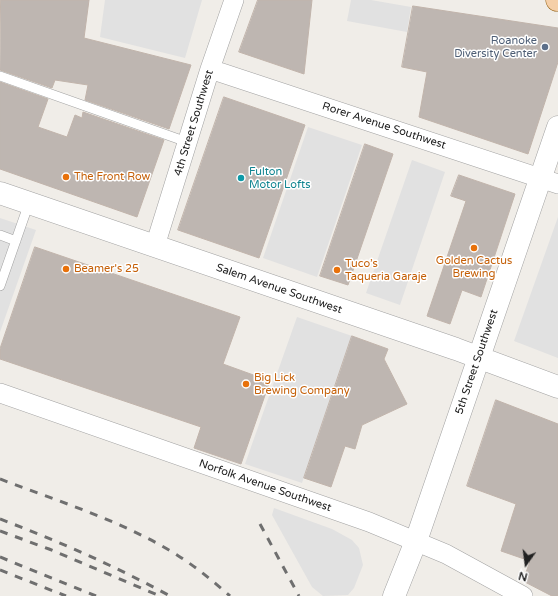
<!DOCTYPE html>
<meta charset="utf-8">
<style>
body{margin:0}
#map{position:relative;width:558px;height:596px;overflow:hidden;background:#f0ede8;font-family:"Varela Round",sans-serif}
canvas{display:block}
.north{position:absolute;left:506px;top:544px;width:40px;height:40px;-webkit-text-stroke:3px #fff;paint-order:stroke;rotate:194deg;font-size:11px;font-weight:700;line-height:16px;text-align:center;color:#212121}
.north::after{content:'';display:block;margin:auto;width:14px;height:18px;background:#212121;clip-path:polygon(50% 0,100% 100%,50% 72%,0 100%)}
</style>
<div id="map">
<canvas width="558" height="596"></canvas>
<div class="north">N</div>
</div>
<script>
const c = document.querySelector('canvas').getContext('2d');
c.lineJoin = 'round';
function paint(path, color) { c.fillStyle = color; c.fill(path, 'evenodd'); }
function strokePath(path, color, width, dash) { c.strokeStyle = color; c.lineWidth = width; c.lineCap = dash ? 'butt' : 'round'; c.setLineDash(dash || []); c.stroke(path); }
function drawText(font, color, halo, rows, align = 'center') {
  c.font = font + ' "Varela Round",sans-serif'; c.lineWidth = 3; c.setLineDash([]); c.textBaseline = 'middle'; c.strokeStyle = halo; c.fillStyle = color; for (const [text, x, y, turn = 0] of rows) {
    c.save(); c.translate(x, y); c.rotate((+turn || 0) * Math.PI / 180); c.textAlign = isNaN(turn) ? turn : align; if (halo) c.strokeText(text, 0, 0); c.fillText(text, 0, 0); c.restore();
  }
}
const parking = new Path2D(`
 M 105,0 L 202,0 L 185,58 L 100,37 Z
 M 351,0 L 371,0 L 411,7 L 407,32 L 347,21 Z
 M 308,127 L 362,145 L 317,277 L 263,258 Z
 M 412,160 L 445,172 L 400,305 L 366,293 Z
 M 558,217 L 558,358 L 514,341 Z
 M 0,218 L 36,230 L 0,332 Z
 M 297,317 L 352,336 L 302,483 L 245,464 Z
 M 274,508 L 332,529 L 352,540 L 359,548 L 363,565 L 354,588 L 348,595 L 323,596 L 312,587 L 272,515 Z`);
const building = new Path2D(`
 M 1,0 L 89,0 L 84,38 L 191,65 L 169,129 L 85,100 L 88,85 L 55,80 L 52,88 L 0,70 Z
 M 258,0 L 312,0 L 304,74 L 239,52 Z
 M 413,6 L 558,28 L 558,62 L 528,154 L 419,117 L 427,72 L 402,67 Z
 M 0,82 L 48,99 L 38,127 L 67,137 L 75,115 L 82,118 L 83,112 L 164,140 L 137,217 L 0,169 Z
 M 224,97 L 305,125 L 259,258 L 178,230 Z
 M 365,144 L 393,154 L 348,285 L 320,276 Z
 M 459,175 L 515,194 L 481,297 L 462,290 L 450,324 L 427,316 L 466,201 L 451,196 Z
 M 35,247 L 240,317 L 223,364 L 270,381 L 241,464 L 194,448 L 201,427 L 0,359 L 0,349 Z
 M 352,336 L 388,349 L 384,359 L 407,404 L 362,425 L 355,449 L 345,446 L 331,487 L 304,478 Z
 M 496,400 L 558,424 L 558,596 L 552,596 L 523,581 L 530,561 L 501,551 L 516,504 L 467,486 Z`);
const service = new Path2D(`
 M 0,76 L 187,142
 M 0,235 L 16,241
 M 0,286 L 29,203`);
const minor = new Path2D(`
 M 210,69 L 558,184
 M 155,246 L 210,69 L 234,0
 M 0,393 L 369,522 L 446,554 L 523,596`);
const tertiary = new Path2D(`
 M 0,193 L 456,349 L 558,387
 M 394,596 L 416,541 L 558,127`);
const primary = new Path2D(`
 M 557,0 L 558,0`);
const rail = new Path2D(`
 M 0,479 C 60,502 123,521 177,555 C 196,567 213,581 230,596
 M 0,519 C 58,541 115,566 170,596
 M 260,524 L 299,596
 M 0,531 L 49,549 L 160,596
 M 0,557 L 96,596
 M 0,570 L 66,596`);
const markers = [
 [545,47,4,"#5c6f8a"],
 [66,177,4,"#e8710a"],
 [241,178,4,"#0f9aa8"],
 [474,248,4,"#e8710a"],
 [66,269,4,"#e8710a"],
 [337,270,4,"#e8710a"],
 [246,384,4,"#e8710a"]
];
const serviceNames = [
 ["Roanoke",537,41],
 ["Diversity Center",537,54]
];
const streetNames = [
 ["4th Street Southwest",194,123,-73],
 ["Rorer Avenue Southwest",384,126,18],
 ["Salem Avenue Southwest",279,289,19],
 ["5th Street Southwest",477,362,-71],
 ["Norfolk Avenue Southwest",265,486,19]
];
const cultureNames = [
 ["Fulton",249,172],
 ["Motor Lofts",249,185]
];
const foodNames = [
 ["The Front Row",74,177],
 ["Golden Cactus",474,261,"center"],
 ["Brewing",474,274,"center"],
 ["Tuco’s",345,264],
 ["Taqueria Garaje",345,277],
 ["Beamer's 25",74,269],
 ["Big Lick",254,378],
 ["Brewing Company",254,391]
];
paint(parking, '#e1e1e1');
paint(building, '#beb6b1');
strokePath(building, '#c1b4ab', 1);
strokePath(service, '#a2a2a2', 10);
strokePath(minor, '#a2a2a2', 20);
strokePath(tertiary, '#a2a2a2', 23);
strokePath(primary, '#915d0c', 23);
strokePath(service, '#fff', 9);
strokePath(minor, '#fff', 19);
strokePath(tertiary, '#fff', 22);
strokePath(primary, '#f5cfa8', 22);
strokePath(rail, '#6f6f6f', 3, [8, 8]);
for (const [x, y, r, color] of markers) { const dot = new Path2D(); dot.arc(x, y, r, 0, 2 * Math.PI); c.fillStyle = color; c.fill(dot); strokePath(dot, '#fff', 1.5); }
drawText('11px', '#4e5e75', '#fff', serviceNames, 'right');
drawText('11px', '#212121', '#fff', streetNames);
drawText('11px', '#0d838f', '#fff', cultureNames, 'left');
drawText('11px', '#c56008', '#fff', foodNames, 'left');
</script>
